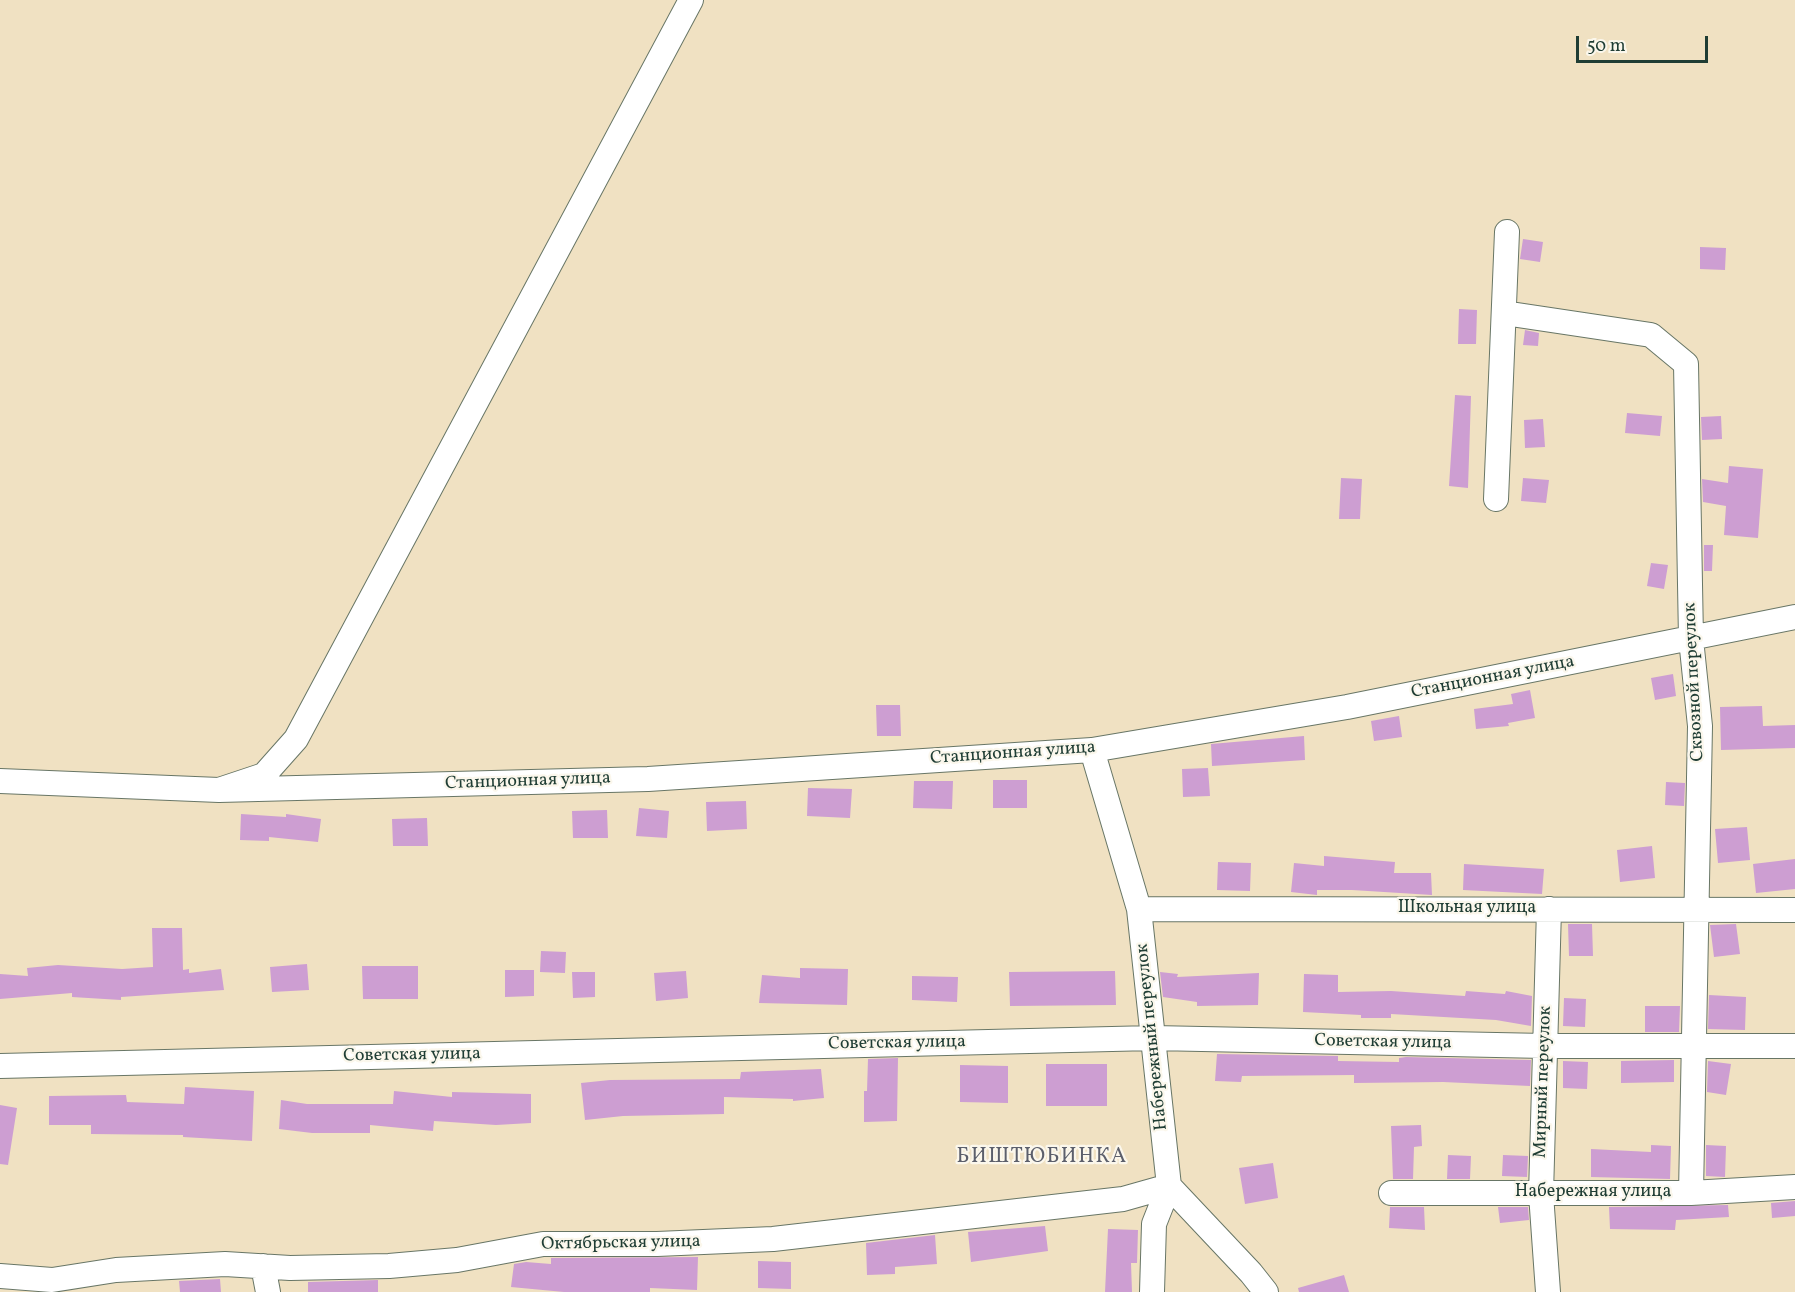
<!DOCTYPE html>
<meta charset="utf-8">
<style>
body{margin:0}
#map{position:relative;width:1795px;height:1292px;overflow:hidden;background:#f0e1c2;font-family:Vollkorn,serif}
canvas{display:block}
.scale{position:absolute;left:1576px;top:36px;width:132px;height:27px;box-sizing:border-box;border:3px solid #1f3d34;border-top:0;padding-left:8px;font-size:18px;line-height:21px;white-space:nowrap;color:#1f3d34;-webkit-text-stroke:4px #fbf7ec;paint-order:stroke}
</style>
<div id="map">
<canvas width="1795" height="1292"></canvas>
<div class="scale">50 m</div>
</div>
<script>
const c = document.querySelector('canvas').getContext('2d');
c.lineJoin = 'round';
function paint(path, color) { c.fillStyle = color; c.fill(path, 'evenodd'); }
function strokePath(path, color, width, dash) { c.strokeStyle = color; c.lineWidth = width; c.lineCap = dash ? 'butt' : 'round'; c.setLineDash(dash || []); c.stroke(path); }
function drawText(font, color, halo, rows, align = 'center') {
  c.font = font + ' Vollkorn,serif'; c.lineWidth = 4.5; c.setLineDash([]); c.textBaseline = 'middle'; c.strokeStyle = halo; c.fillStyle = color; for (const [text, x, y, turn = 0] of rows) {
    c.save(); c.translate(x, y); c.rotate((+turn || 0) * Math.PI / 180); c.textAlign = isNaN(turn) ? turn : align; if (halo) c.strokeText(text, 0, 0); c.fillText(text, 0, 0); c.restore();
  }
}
const building = new Path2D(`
 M 1523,239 L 1543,242 L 1540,262 L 1520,259 Z
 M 1700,247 L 1726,248 L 1725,270 L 1700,269 Z
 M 1459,309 L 1477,310 L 1476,344 L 1458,344 Z
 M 1525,330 L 1539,333 L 1538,346 L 1523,345 Z
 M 1455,395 L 1471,396 L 1468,488 L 1449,486 Z
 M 1627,413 L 1662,416 L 1660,436 L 1625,433 Z
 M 1721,416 L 1722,439 L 1702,440 L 1701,417 Z
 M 1543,419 L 1545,447 L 1525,448 L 1524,420 Z
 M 1729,466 L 1763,469 L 1758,538 L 1724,535 L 1726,506 L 1703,502 L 1702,479 L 1728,483 Z
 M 1341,478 L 1362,479 L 1360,519 L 1339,519 Z
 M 1523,478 L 1549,480 L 1546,503 L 1521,501 Z
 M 1704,545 L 1713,545 L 1712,571 L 1704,571 Z
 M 1651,563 L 1668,565 L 1664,589 L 1647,586 Z
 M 1673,674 L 1676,696 L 1655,700 L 1651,678 Z
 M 1530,690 L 1535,718 L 1508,723 L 1509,726 L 1476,729 L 1474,709 L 1513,704 L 1511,694 Z
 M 876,705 L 900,705 L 901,736 L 877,736 Z
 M 1762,706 L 1763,726 L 1795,725 L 1795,748 L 1721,750 L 1720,707 Z
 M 1399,716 L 1402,737 L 1374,741 L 1371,721 Z
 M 1304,736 L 1305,760 L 1212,766 L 1211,744 Z
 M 1208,768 L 1210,796 L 1183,797 L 1182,769 Z
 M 993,780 L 1027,780 L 1027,808 L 993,808 Z
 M 914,781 L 953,781 L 952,809 L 913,808 Z
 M 1666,782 L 1685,783 L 1684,806 L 1665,805 Z
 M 808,788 L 852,789 L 850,818 L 807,816 Z
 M 746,801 L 747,829 L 707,831 L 706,802 Z
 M 639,808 L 669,811 L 667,838 L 636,836 Z
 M 607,810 L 608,838 L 573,838 L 572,811 Z
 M 241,814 L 286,817 L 286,814 L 321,819 L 318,842 L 269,837 L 269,841 L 240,840 Z
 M 427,818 L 428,846 L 393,846 L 392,819 Z
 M 1747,827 L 1750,860 L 1718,863 L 1715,829 Z
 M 1652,846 L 1655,878 L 1620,882 L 1617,850 Z
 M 1324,856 L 1395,862 L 1394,873 L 1431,873 L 1432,895 L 1352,890 L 1317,890 L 1317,895 L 1291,892 L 1294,863 L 1324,866 Z
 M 1795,859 L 1795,889 L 1756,893 L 1753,864 Z
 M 1218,862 L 1251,863 L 1250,891 L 1217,890 Z
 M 1464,864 L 1544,869 L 1542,894 L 1463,890 Z
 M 1568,924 L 1592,924 L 1593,956 L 1569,956 Z
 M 1736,924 L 1740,954 L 1714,957 L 1710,925 Z
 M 152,928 L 182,928 L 183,970 L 189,969 L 189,973 L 221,969 L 224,990 L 121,997 L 121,1000 L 72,997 L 72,993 L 0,999 L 0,974 L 28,976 L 27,968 L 58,965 L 122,969 L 153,967 Z
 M 541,951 L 566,952 L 565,973 L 540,972 Z
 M 307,964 L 309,990 L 272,992 L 270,967 Z
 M 362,966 L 418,966 L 418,999 L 363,999 Z
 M 800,968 L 848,969 L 847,1005 L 759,1003 L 762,975 L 800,978 Z
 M 505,970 L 534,970 L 534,996 L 505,997 Z
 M 686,971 L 688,998 L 656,1001 L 654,973 Z
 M 1115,971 L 1116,1005 L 1010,1006 L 1009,972 Z
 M 572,972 L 595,972 L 595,997 L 573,998 Z
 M 1160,972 L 1178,974 L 1177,977 L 1259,973 L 1258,1005 L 1197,1006 L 1197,1002 L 1163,997 Z
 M 1304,974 L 1338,975 L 1338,992 L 1391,991 L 1465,996 L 1466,991 L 1505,994 L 1506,991 L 1532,996 L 1531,1026 L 1496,1020 L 1391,1014 L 1391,1018 L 1361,1018 L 1361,1015 L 1303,1012 Z
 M 912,976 L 958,977 L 957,1002 L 912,1000 Z
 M 1709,995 L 1746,997 L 1745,1030 L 1708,1029 Z
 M 1564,998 L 1586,999 L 1585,1027 L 1563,1026 Z
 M 1645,1006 L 1680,1006 L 1679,1032 L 1645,1032 Z
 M 1217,1054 L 1338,1056 L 1338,1061 L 1399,1062 L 1399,1058 L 1406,1057 L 1531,1060 L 1530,1086 L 1443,1082 L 1354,1083 L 1354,1075 L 1242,1076 L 1241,1082 L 1215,1081 Z
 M 898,1058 L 897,1121 L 864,1122 L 864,1091 L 867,1091 L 868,1059 Z
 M 1674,1060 L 1674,1082 L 1621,1083 L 1621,1061 Z
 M 1563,1061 L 1588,1062 L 1587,1089 L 1563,1088 Z
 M 1708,1061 L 1731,1064 L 1726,1095 L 1707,1092 Z
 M 1046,1064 L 1107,1064 L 1107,1106 L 1046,1106 Z
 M 960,1065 L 1008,1066 L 1008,1103 L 960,1102 Z
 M 821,1069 L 824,1098 L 793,1101 L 793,1099 L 724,1097 L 724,1114 L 623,1116 L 585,1120 L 581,1083 L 610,1080 L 740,1079 L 741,1072 Z
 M 185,1087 L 254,1091 L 252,1141 L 183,1137 L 183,1135 L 91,1134 L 91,1125 L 49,1125 L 49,1096 L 126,1095 L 127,1102 L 184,1104 Z
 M 394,1091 L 452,1097 L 452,1092 L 531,1094 L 531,1123 L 496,1125 L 434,1121 L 433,1131 L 370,1125 L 370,1133 L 312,1133 L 279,1129 L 281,1100 L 307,1104 L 393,1104 Z
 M 0,1105 L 17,1108 L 8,1165 L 0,1164 Z
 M 1421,1125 L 1422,1146 L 1414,1147 L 1413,1179 L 1393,1179 L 1391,1126 Z
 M 1651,1145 L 1671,1146 L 1670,1179 L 1591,1177 L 1591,1149 L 1651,1152 Z
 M 1706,1145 L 1726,1146 L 1725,1177 L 1706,1176 Z
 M 1448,1155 L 1471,1156 L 1470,1179 L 1447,1179 Z
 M 1503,1155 L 1528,1156 L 1527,1177 L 1502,1176 Z
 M 1273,1163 L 1278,1198 L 1245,1204 L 1239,1168 Z
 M 1795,1201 L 1795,1216 L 1772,1218 L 1771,1203 Z
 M 1728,1205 L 1729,1217 L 1676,1220 L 1675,1230 L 1610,1229 L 1609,1207 Z
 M 1390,1207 L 1424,1207 L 1425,1230 L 1389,1228 Z
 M 1498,1207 L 1528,1207 L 1529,1220 L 1500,1223 Z
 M 1045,1226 L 1048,1251 L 971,1262 L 968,1232 Z
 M 1108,1229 L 1138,1230 L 1137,1263 L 1131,1263 L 1132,1292 L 1105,1292 Z
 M 935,1235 L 937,1264 L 895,1267 L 895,1274 L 867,1275 L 866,1243 Z
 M 698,1257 L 697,1290 L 650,1288 L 650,1292 L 564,1292 L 511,1287 L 514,1264 L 526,1262 L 551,1264 L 551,1258 Z
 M 758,1261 L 791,1262 L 791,1289 L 758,1288 Z
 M 1344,1275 L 1349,1292 L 1299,1292 L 1298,1288 Z
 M 220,1279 L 221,1292 L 180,1292 L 179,1281 Z
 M 378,1280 L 378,1292 L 308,1292 L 308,1282 Z`);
const minor = new Path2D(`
 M 1504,313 L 1651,335 L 1686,364 L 1691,639 L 1700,726 L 1691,1193
 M 1496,499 L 1507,232
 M 1092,750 L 1139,909 L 1169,1186 L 1251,1273 L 1266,1292
 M 0,781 L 219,790 L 264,775 L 296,739 L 691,0
 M 219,790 L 648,779 L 1092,750 L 1347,707 L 1795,617
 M 1139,909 L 1795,910
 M 0,1066 L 1153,1038 L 1545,1046 L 1795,1046
 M 1391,1193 L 1691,1193 L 1795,1187
 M 263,1266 L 268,1292
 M 0,1276 L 52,1280 L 116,1270 L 225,1264 L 290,1268 L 389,1266 L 457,1260 L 543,1244 L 657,1244 L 773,1239 L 1123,1199 L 1169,1186
 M 1152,1292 L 1154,1224 L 1169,1186
 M 1548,1292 L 1541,1194 L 1549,909`);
const streetNames = [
 ["Станционная улица",1493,678,-11],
 ["Сквозной переулок",1695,682,-93],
 ["Станционная улица",1013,754,-4],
 ["Станционная улица",528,782,-2],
 ["Школьная улица",1467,909],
 ["Набережный переулок",1153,1037,-96],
 ["Советская улица",1383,1043,1],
 ["Советская улица",897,1044,-1],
 ["Советская улица",412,1056,-1],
 ["Мирный переулок",1544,1082,-88],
 ["Набережная улица",1593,1193],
 ["Октябрьская улица",621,1244,-1]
];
const quarterNames = [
 ["БИШТЮБИНКА",1042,1158]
];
paint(building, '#cd9ed2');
strokePath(minor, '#687666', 26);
strokePath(minor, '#fff', 24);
drawText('18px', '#1f3d34', '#fbf7ec', streetNames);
c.letterSpacing = '1.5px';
drawText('21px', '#5c5f6b', '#fbf7ec', quarterNames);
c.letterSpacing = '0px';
</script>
